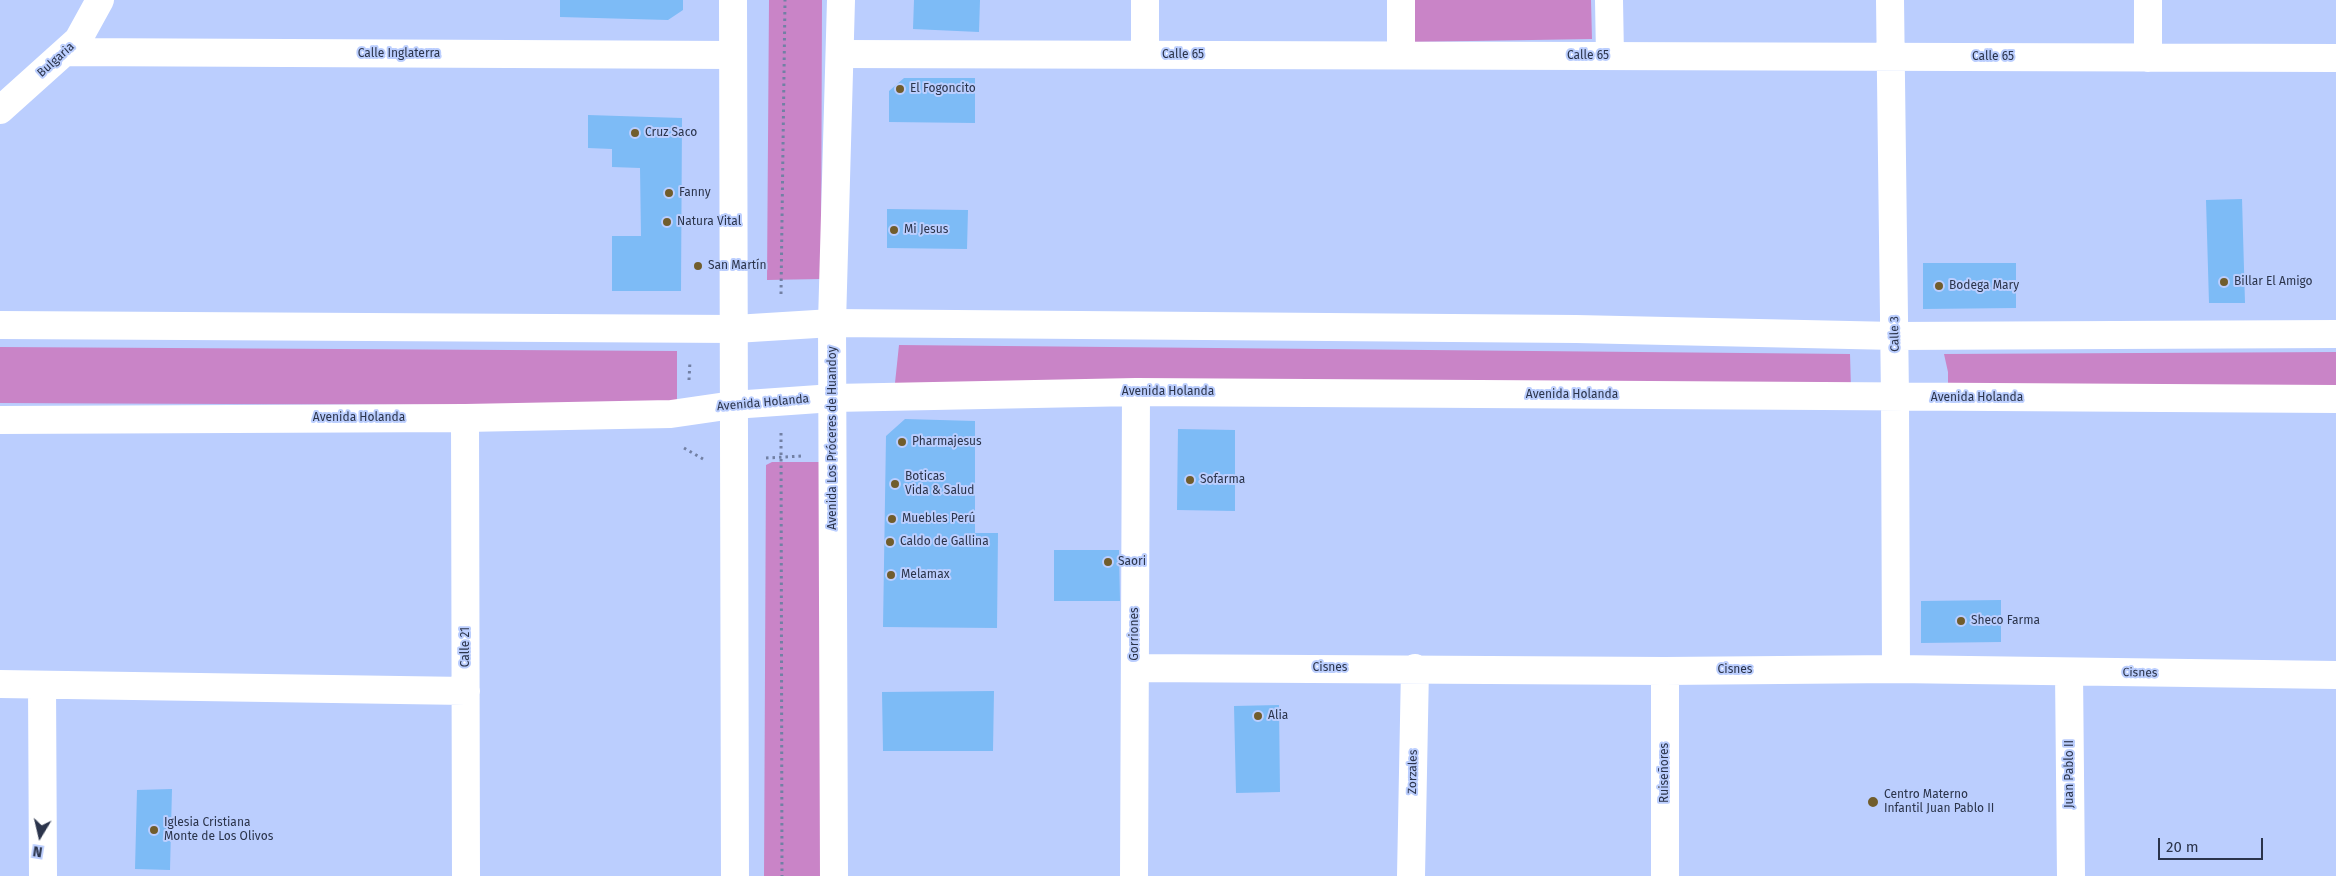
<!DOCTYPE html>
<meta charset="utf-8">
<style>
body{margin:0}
#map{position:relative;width:2336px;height:876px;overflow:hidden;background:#bbcefe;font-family:"Fira Sans",sans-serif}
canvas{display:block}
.north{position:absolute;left:15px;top:811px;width:50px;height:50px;-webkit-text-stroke:4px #bbcefe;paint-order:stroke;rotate:189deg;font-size:14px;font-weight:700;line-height:20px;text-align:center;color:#2b344b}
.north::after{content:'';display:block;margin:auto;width:18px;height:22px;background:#2b344b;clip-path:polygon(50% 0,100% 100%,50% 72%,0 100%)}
.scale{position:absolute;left:2158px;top:838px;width:105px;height:22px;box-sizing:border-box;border:2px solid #2b344b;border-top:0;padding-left:6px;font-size:15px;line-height:18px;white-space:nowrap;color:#2b344b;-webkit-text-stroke:4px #bbcefe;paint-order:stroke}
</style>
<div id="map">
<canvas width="2336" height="876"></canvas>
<div class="north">N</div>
<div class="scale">20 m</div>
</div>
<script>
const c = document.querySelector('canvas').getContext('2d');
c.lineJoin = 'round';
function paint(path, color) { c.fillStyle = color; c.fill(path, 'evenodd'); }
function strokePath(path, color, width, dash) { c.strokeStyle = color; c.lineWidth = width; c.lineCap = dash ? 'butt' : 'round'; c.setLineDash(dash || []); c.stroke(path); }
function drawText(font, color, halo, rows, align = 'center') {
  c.font = font + ' "Fira Sans",sans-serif'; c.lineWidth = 4; c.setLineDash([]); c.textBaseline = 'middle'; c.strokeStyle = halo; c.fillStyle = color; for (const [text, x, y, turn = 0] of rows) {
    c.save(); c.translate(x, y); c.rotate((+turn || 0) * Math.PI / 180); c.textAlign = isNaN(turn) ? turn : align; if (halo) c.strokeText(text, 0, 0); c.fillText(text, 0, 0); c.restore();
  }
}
const green = new Path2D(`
 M 769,0 L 822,0 L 821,279 L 767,280 Z
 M 1411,0 L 1591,0 L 1592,39 L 1411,42 Z
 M 899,345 L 1850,354 L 1851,390 L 895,383 Z
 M 0,347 L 677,351 L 677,406 L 0,403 Z
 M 2336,352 L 2336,390 L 1948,392 L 1948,372 L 1944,354 Z
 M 772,462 L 820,462 L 820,876 L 764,876 L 766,465 Z`);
const building = new Path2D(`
 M 560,0 L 683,0 L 683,10 L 668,20 L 560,17 Z
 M 914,0 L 980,0 L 979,32 L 913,29 Z
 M 904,78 L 975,78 L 975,123 L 889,122 L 889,91 Z
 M 588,115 L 682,118 L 681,291 L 612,291 L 612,236 L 641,236 L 640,168 L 612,167 L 612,149 L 588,148 Z
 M 2242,199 L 2245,303 L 2209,303 L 2206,200 Z
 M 887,209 L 968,210 L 967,249 L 887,248 Z
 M 1923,263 L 2016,263 L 2016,308 L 1923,309 Z
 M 905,419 L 975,421 L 975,533 L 998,533 L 997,628 L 883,627 L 886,436 Z
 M 1178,429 L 1235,430 L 1235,511 L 1177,510 Z
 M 1054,550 L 1119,550 L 1120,601 L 1054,601 Z
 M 2001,600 L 2001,642 L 1921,643 L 1921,601 Z
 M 994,691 L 993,751 L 883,751 L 882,692 Z
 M 1279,705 L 1280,792 L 1236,793 L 1234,706 Z
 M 172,789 L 170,870 L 135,869 L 137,790 Z`);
const path = new Path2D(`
 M 781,294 L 785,0
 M 689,380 L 690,361
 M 781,433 L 782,876
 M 684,448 L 703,459
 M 766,458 L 802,456`);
const minor = new Path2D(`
 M 1145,0 L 1145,55
 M 1609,0 L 1610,56
 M 1890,0 L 1895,397 L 1896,669
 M 2148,0 L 2148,58
 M 65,52 L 733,55
 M 841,54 L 2336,58
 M 1401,55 L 1401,0
 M 0,110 L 78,40 L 100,0
 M 0,325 L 735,329 L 832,323 L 1576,329 L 1895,336 L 2336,334
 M 465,418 L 466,876
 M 0,420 L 465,418 L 671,414 L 733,405 L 833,398 L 1136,392 L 2336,399
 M 1135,668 L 1665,671 L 1896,669 L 2336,675
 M 1665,671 L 1665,876
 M 2069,672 L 2071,876
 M 0,684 L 466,691
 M 42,685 L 43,876
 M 1134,876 L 1136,392
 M 1411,876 L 1415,668`);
const major = new Path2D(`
 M 733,0 L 735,876
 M 834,876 L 832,323 L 841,0`);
const markers = [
 [900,89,5,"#715d2c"],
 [635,133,5,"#715d2c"],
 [669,193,5,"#715d2c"],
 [667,222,5,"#715d2c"],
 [894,230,5,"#715d2c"],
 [698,266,5,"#715d2c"],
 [2224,282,5,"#715d2c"],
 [1939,286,5,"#715d2c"],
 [902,442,5,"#715d2c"],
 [1190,480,5,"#715d2c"],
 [895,484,5,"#715d2c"],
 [892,519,5,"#715d2c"],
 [890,542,5,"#715d2c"],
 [1108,562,5,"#715d2c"],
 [891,575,5,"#715d2c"],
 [1961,621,5,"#715d2c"],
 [1258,716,5,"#715d2c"],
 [1873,802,6,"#715d2c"],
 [154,830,5,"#715d2c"]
];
const streetNames = [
 ["Calle Inglaterra",399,54],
 ["Calle 65",1183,55],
 ["Calle 65",1588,56],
 ["Calle 65",1993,57],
 ["Bulgaria",56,60,-42],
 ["Calle 3",1895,334,-91],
 ["Avenida Holanda",1168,392],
 ["Avenida Holanda",1572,395],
 ["Avenida Holanda",1977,398],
 ["Avenida Holanda",763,403,-5],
 ["Avenida Holanda",359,418],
 ["Avenida Los Próceres de Huandoy",833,438,-90],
 ["Gorriones",1135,634,-90],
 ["Calle 21",466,647,-90],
 ["Cisnes",1330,668],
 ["Cisnes",1735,670],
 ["Cisnes",2140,673,1],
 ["Zorzales",1413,772,-89],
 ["Ruiseñores",1665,773,-90],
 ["Juan Pablo II",2070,774,-90]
];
const poiNames = [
 ["El Fogoncito",910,89],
 ["Cruz Saco",645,133],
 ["Fanny",679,193],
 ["Natura Vital",677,222],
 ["Mi Jesus",904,230],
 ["San Martín",708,266],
 ["Billar El Amigo",2234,282],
 ["Bodega Mary",1949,286],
 ["Pharmajesus",912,442],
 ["Boticas",905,477],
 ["Vida & Salud",905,491],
 ["Sofarma",1200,480],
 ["Muebles Perú",902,519],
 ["Caldo de Gallina",900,542],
 ["Saori",1118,562],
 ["Melamax",901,575],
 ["Sheco Farma",1971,621],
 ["Alia",1268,716],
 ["Centro Materno",1884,795],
 ["Infantil Juan Pablo II",1884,809],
 ["Iglesia Cristiana",164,823],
 ["Monte de Los Olivos",164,837]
];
paint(green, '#c984c7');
paint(building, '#7dbbf6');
strokePath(path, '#7280a4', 3, [2.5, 4]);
strokePath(minor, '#fff', 28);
strokePath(major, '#fff', 28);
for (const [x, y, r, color] of markers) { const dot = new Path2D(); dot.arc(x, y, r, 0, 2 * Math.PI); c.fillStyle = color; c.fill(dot); strokePath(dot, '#bbcefe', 2); }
drawText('12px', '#2b344b', '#bbcefe', streetNames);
drawText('12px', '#2b344b', '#bbcefe', poiNames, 'left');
</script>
